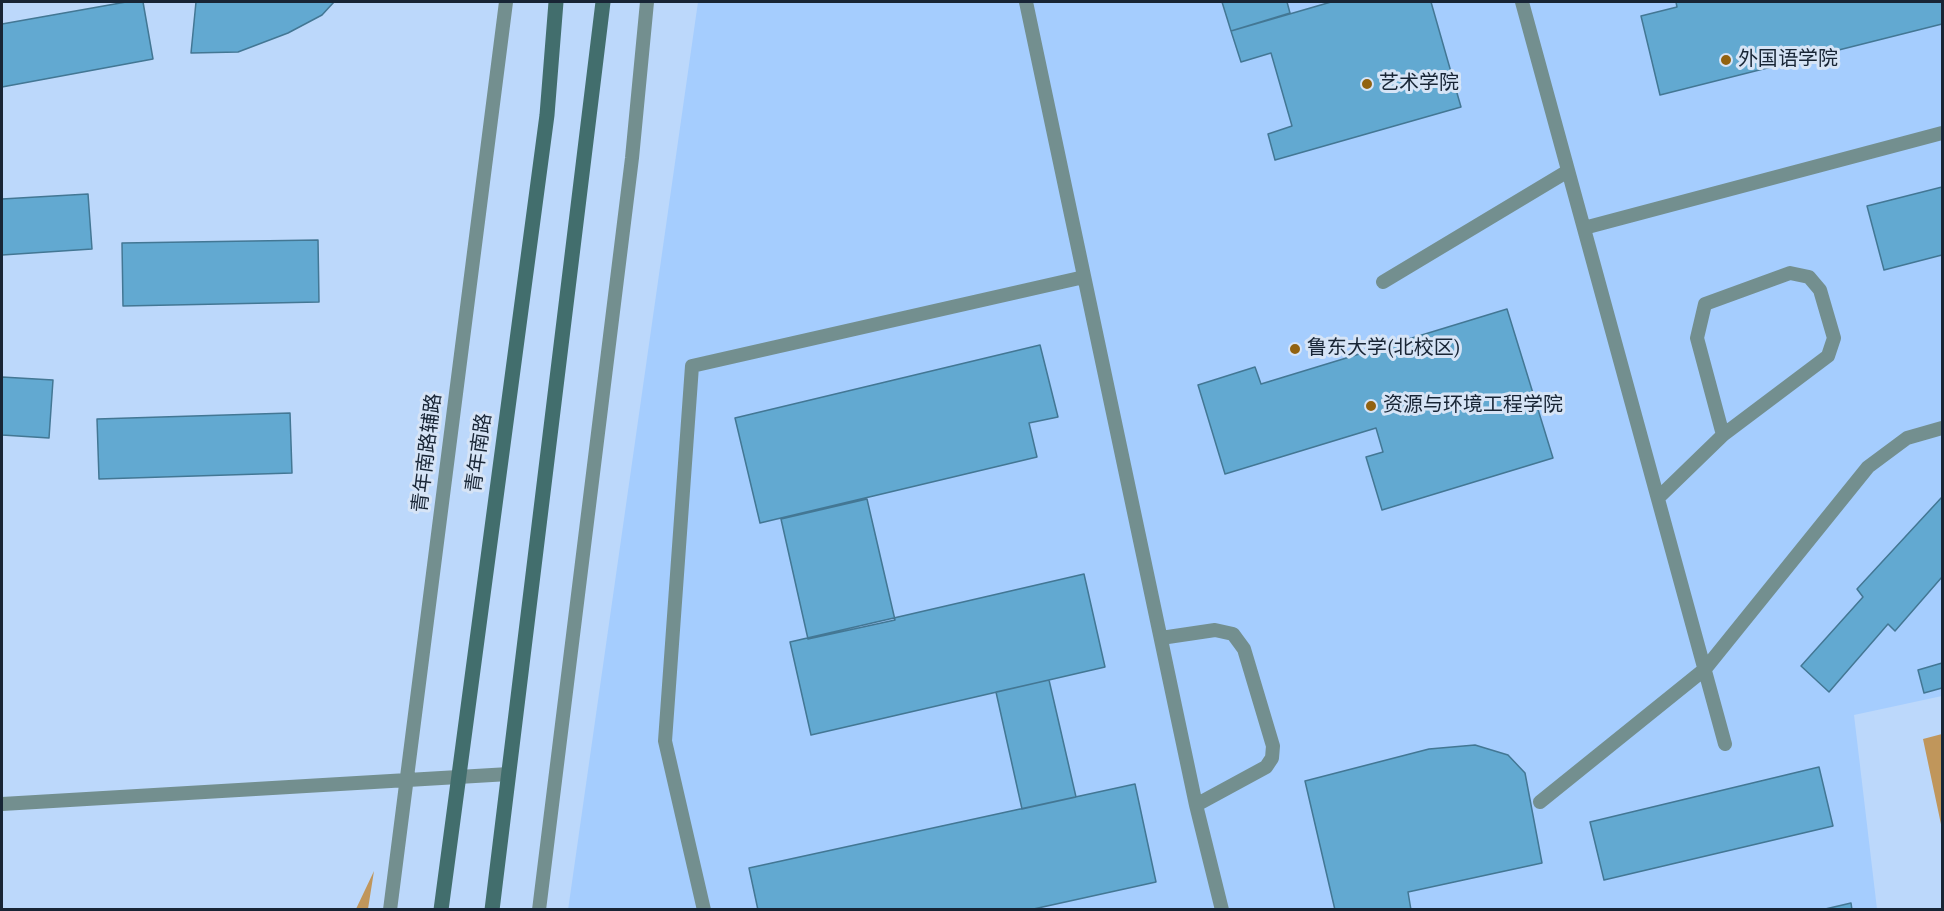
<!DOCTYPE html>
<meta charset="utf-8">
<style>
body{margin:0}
#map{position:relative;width:1944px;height:911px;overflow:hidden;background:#bcd8fb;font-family:"Source Serif 4",serif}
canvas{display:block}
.frame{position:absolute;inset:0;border:3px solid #182535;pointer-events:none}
</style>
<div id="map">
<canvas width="1944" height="911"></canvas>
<div class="frame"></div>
</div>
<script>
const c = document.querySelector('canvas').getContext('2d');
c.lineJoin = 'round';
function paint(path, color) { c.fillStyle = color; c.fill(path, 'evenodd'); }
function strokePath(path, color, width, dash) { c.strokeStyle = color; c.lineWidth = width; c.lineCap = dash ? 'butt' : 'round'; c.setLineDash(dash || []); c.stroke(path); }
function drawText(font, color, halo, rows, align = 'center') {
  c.font = font + ' "Source Serif 4","Noto Sans SC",serif'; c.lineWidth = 6; c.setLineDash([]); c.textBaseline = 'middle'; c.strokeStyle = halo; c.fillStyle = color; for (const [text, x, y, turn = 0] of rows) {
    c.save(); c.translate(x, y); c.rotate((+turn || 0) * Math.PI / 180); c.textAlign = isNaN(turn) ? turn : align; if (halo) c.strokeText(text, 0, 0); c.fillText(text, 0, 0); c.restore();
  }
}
const built = new Path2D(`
 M 698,2 L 1942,2 L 1942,696 L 1854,715 L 1877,909 L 568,910 Z`);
const forest = new Path2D(`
 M 1942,734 L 1942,829 L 1923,739 Z
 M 374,871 L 368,909 L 356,909 Z`);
const building = new Path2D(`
 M 126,2 L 143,2 L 153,59 L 2,87 L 2,24 Z
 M 196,2 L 334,2 L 322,15 L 288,33 L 238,52 L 191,53 Z
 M 1222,2 L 1287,2 L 1290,13 L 1231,31 Z
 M 1331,2 L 1431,2 L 1461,107 L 1275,160 L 1268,134 L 1292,126 L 1271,53 L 1241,62 L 1231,31 Z
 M 1676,2 L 1942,2 L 1942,24 L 1660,95 L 1641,16 L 1677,7 Z
 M 1942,187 L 1942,255 L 1884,270 L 1867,206 Z
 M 88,194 L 92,249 L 2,255 L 2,199 Z
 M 318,240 L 319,302 L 123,306 L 122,243 Z
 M 1507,309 L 1553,458 L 1382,510 L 1366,457 L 1383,452 L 1376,428 L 1225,474 L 1198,385 L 1255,367 L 1261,384 Z
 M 1040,345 L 1058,417 L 1029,423 L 1037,457 L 760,523 L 735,418 Z
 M 2,377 L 53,380 L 49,438 L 2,435 Z
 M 290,413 L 292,473 L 99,479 L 97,419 Z
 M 1942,497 L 1942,577 L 1895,631 L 1888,624 L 1829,692 L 1801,666 L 1863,597 L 1857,589 Z
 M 867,499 L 895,620 L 808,639 L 781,519 Z
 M 1084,574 L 1105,667 L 811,735 L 790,642 Z
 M 1942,663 L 1942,688 L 1924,693 L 1918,670 Z
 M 1049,680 L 1076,797 L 1022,809 L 996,692 Z
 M 1475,745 L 1508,755 L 1525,773 L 1542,863 L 1408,892 L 1411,910 L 1335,910 L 1305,781 L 1429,749 Z
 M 1819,767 L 1833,826 L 1604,880 L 1590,822 Z
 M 1135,784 L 1156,882 L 1029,910 L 758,910 L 749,868 Z
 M 1851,903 L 1852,910 L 1821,910 Z`);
const lane = new Path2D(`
 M 1026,2 L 1196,805 L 1222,910
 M 1522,2 L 1725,744
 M 1584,228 L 1942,133
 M 1383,282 L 1568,171
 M 1658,498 L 1723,435 L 1828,356 L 1834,338 L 1820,290 L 1809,277 L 1790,273 L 1705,304 L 1697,338 L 1723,435
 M 1161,638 L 1215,630 L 1233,634 L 1244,649 L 1273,746 L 1272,758 L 1266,767 L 1196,805
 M 1540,802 L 1705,669 L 1868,467 L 1907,438 L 1942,428
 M 2,804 L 509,774
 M 390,910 L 506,2
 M 539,910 L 632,158 L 647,2
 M 704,910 L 665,741 L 692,366 L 1084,277`);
const secondary = new Path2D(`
 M 441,910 L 547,115 L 556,2
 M 492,910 L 603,2`);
const markers = [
 [1726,60,6,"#926210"],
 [1367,84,6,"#926210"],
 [1295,349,6,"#926210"],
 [1371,406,6,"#926210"]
];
const poiNames = [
 ["外国语学院",1738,60],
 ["艺术学院",1379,84],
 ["鲁东大学(北校区)",1307,349],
 ["资源与环境工程学院",1383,406]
];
const streetNames = [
 ["青年南路辅路",428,453,-83],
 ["青年南路",480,453,-82]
];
paint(built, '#a5cdfe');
paint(forest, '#c0965b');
paint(building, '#62a9d1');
strokePath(building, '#437794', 1.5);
strokePath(lane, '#738f8f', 14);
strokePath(secondary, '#426e6d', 15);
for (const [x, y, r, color] of markers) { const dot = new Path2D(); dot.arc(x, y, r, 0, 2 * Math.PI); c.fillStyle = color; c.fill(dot); strokePath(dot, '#d6e4f6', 2); }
drawText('20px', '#182535', '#d6e4f6', poiNames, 'left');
drawText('20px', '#182535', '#d6e4f6', streetNames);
</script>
